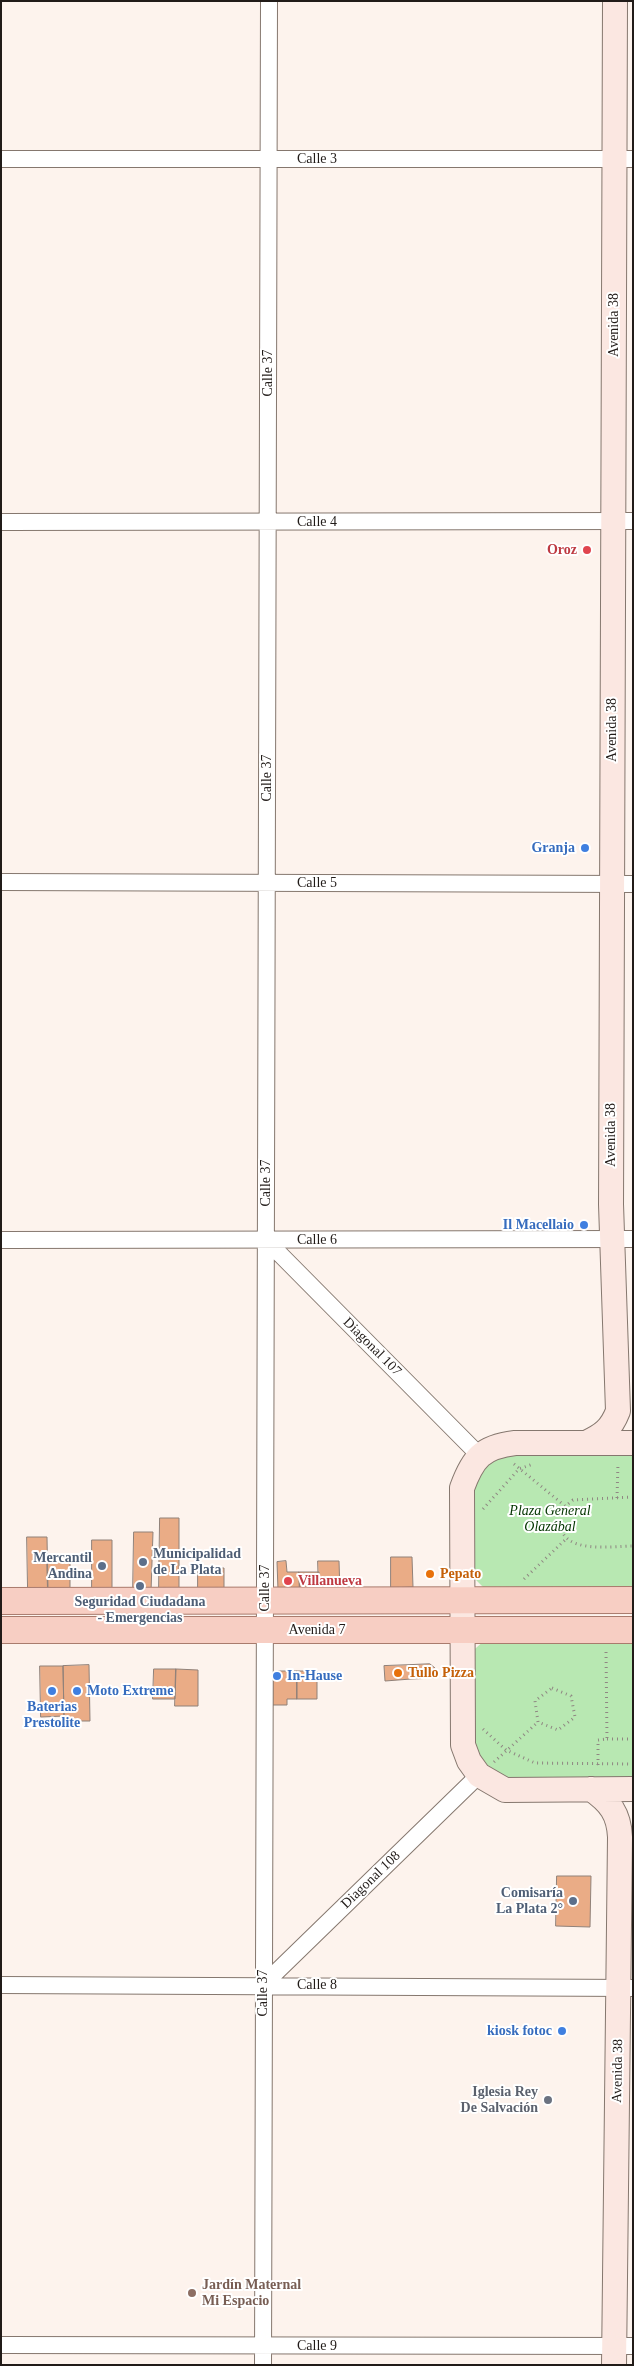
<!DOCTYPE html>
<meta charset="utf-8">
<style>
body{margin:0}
#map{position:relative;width:634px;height:2366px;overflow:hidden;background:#fdf3ed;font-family:Georgia,serif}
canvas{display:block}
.frame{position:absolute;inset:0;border:2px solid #211b18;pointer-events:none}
</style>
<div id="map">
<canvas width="634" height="2366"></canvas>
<div class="frame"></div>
</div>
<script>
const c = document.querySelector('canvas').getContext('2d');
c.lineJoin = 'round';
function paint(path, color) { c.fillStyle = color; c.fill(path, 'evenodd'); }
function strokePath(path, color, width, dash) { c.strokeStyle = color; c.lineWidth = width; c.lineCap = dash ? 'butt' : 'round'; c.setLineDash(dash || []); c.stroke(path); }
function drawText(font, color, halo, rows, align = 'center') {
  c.font = font + ' Georgia,serif'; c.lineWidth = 4; c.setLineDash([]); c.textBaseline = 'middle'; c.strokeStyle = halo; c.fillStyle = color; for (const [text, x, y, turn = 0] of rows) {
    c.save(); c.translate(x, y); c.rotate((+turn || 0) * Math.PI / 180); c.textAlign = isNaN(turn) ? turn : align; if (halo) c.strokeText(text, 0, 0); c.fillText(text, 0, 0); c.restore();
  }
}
const green = new Path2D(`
 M 500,1449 L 633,1449 L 633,1590 L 485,1589 L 468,1572 L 467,1483 Z
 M 486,1639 L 633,1639 L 633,1779 L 507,1779 L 483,1767 L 467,1740 L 467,1656 Z`);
const building = new Path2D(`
 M 160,1518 L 179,1518 L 179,1588 L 159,1588 Z
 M 134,1532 L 153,1532 L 151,1592 L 133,1592 Z
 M 27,1537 L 47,1537 L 48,1591 L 28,1591 Z
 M 92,1540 L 112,1540 L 112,1591 L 92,1592 Z
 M 47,1556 L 70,1556 L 70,1590 L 48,1591 Z
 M 391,1557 L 412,1557 L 413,1587 L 391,1588 Z
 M 286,1561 L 287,1572 L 299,1572 L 300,1593 L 278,1590 L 277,1562 Z
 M 318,1561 L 339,1561 L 340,1592 L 319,1593 Z
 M 198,1568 L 224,1568 L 224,1593 L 198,1593 Z
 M 299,1572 L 319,1572 L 319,1593 L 300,1593 Z
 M 430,1664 L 435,1668 L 436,1678 L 411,1679 L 411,1665 Z
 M 89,1665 L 90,1721 L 64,1721 L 63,1666 Z
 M 411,1665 L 411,1679 L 385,1681 L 384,1666 Z
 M 40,1666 L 63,1666 L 64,1716 L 41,1717 Z
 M 154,1669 L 176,1669 L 175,1699 L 153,1699 Z
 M 176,1669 L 198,1670 L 198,1706 L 175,1706 Z
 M 277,1671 L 297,1671 L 297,1699 L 287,1699 L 287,1705 L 272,1705 L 272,1674 Z
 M 297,1671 L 317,1671 L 317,1699 L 297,1699 Z
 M 557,1876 L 591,1876 L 590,1927 L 556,1926 Z`);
const path = new Path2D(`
 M 514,1464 L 565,1506
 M 633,1497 L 573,1500 C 565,1506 560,1512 560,1522 C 561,1555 611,1546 633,1546
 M 617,1498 L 618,1463
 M 483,1509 L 519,1469 L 533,1464
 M 524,1579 L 566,1539
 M 552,1688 L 571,1696 L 575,1717 L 558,1730 L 538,1722 L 535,1701 Z
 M 483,1729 L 506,1750 L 535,1763 L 633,1764
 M 607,1739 L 633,1739
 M 494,1762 L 538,1722
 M 598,1765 L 598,1740 L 607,1739 L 606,1650`);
const minor = new Path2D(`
 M 1,159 L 633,159
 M 1,522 L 633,521
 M 1,882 L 633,884
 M 1,1240 L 633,1239
 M 266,1240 L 479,1455
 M 1,1985 L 633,1988
 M 263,1985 L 479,1775
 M 1,2345 L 633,2346
 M 263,2365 L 269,1`);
const secondary = new Path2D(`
 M 586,1443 C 603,1435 611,1429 618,1411 L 611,1204 L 615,1
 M 633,1443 L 515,1443 C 482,1447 473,1458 462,1488 L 463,1745 L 469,1761 L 479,1775 L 505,1790 L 633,1789
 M 591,1789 C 610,1802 619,1814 620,1837 L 614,2365`);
const primary = new Path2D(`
 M 1,1601 L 633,1600
 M 1,1630 L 633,1630`);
const markers = [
 [587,550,5,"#e0444e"],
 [585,848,5,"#3f7fe0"],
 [584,1225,5,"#3f7fe0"],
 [143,1562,5,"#5c6f8a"],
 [102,1566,5,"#5c6f8a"],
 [430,1574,5,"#e8710a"],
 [288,1581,5,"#e0444e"],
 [140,1586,5,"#5c6f8a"],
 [398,1673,5,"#e8710a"],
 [277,1676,5,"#3f7fe0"],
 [52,1691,5,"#3f7fe0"],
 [77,1691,5,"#3f7fe0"],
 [573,1901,5,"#5c6f8a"],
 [562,2031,5,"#3f7fe0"],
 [548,2100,5,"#6b7280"],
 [192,2293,5,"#8d6e63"]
];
const streetNames = [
 ["Calle 3",317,159],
 ["Avenida 38",614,325,-90],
 ["Calle 37",268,373,-90],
 ["Calle 4",317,522],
 ["Avenida 38",612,730,-90],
 ["Calle 37",267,778,-90],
 ["Calle 5",317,883],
 ["Avenida 38",611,1135,-90],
 ["Calle 37",266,1183,-90],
 ["Calle 6",317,1240],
 ["Diagonal 107",372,1347,45],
 ["Calle 37",265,1588,-90],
 ["Avenida 7",317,1630],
 ["Diagonal 108",371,1880,-44],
 ["Calle 8",317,1985],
 ["Calle 37",263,1993,-90],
 ["Avenida 38",618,2071,-89],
 ["Calle 9",317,2346]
];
const healthNames = [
 ["Oroz",577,550],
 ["Villanueva",298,1581,"left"]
];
const shopNames = [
 ["Granja",575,848],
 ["Il Macellaio",574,1225],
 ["In-Hause",287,1676,"left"],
 ["Moto Extreme",87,1691,"left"],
 ["Baterias",52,1707,"center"],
 ["Prestolite",52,1723,"center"],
 ["kiosk fotoc",552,2031]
];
const parkNames = [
 ["Plaza General",550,1511],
 ["Olazábal",550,1527]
];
const serviceNames = [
 ["Municipalidad",153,1554,"left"],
 ["de La Plata",153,1570,"left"],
 ["Mercantil",92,1558],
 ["Andina",92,1574],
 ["Seguridad Ciudadana",140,1602,"center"],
 ["- Emergencias",140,1618,"center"],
 ["Comisaría",563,1893],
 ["La Plata 2°",563,1909]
];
const foodNames = [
 ["Pepato",440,1574],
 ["Tullo Pizza",408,1673]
];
const worshipNames = [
 ["Iglesia Rey",538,2092],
 ["De Salvación",538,2108]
];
const educationNames = [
 ["Jardín Maternal",202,2285],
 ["Mi Espacio",202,2301]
];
paint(green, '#b8e8b2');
paint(building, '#eaac86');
strokePath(building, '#908179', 1);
strokePath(minor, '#85776e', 18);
strokePath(secondary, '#85776e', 26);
strokePath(primary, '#a97b6d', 28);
strokePath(path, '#8f8782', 3, [1, 4]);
strokePath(minor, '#fff', 16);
strokePath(secondary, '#fbe7e1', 24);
strokePath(primary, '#f7cec3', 26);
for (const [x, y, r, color] of markers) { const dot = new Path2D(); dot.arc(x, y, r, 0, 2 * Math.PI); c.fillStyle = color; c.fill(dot); strokePath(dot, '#fff', 2); }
drawText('14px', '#211b18', '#fff', streetNames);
drawText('bold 14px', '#be3a42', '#fff', healthNames, 'right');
drawText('bold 14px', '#366cbe', '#fff', shopNames, 'right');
drawText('italic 14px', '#043601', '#fff', parkNames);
drawText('bold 14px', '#4e5e75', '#fff', serviceNames, 'right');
drawText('bold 14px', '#c56008', '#fff', foodNames, 'left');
drawText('bold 14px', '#5b616d', '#fff', worshipNames, 'right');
drawText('bold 14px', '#785e54', '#fff', educationNames, 'left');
</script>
